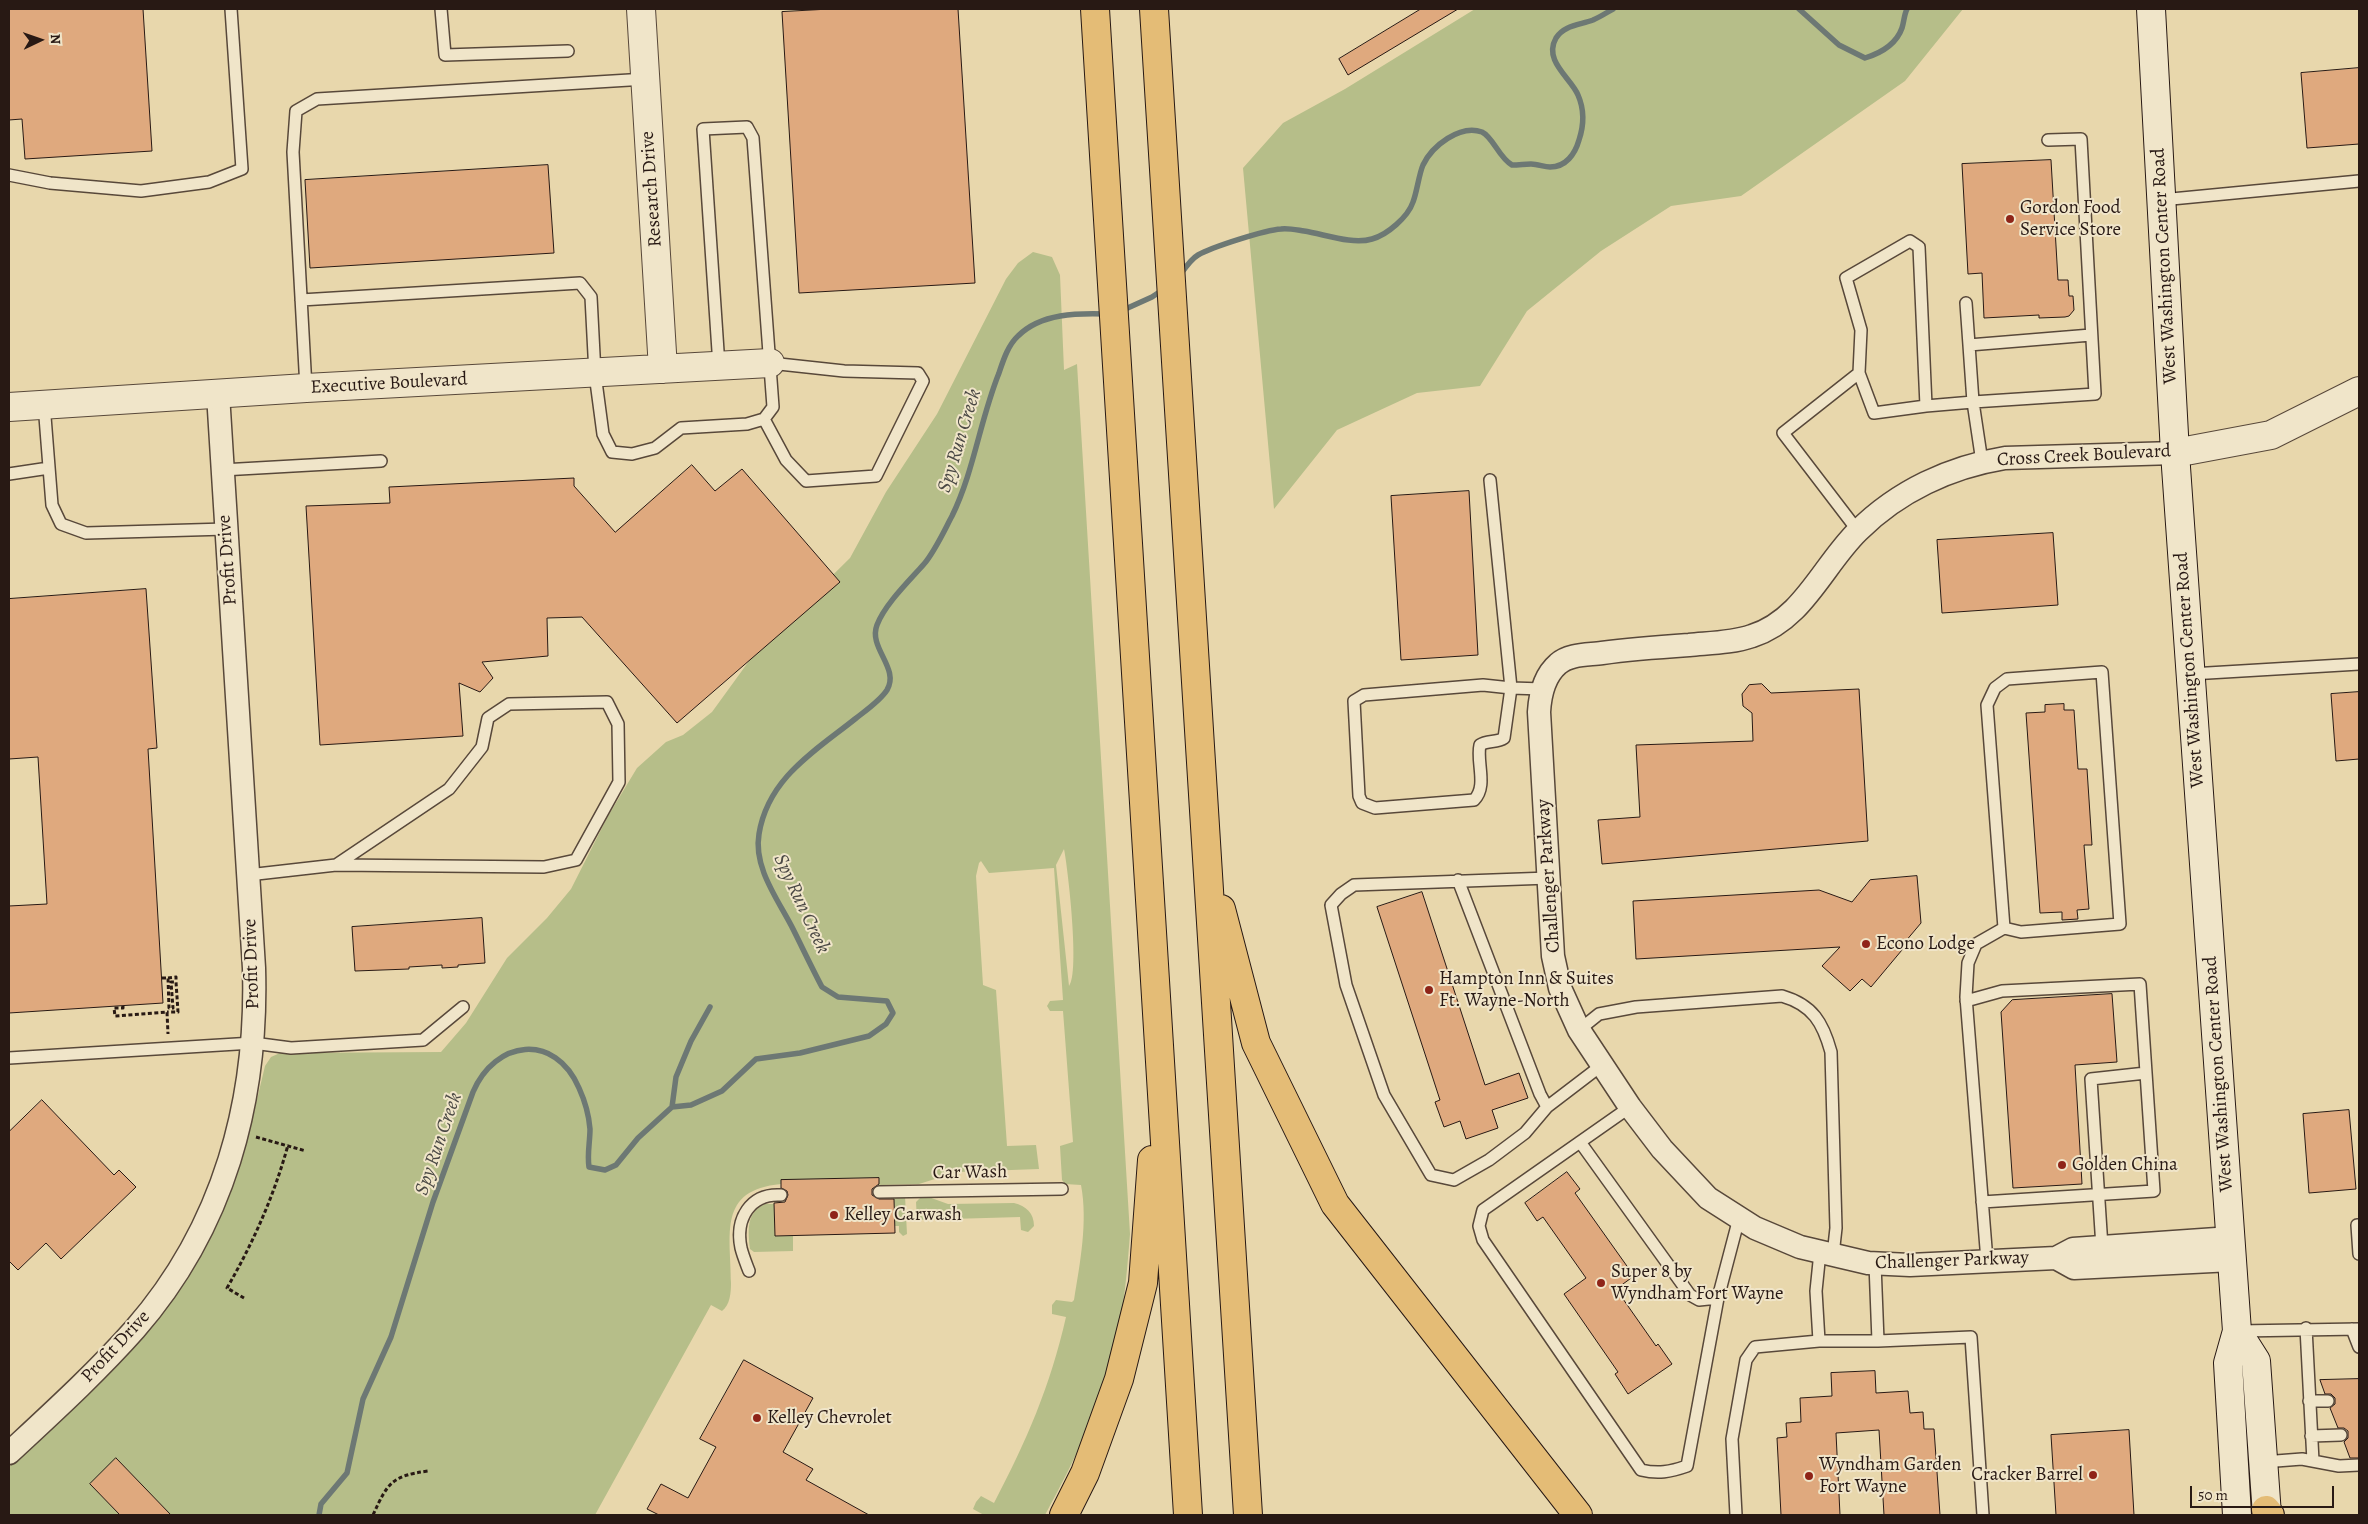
<!DOCTYPE html>
<style>
body{margin:0}
#map{position:relative;width:2368px;height:1524px;overflow:hidden;background:#e8d7ac;font-family:Alegreya,serif}
canvas{display:block}
.frame{position:absolute;inset:0;border:10px solid #281914;pointer-events:none}
.north{position:absolute;left:15px;top:15px;width:50px;height:50px;-webkit-text-stroke:4px #f0e5c9;paint-order:stroke;rotate:87deg;font-size:14px;font-weight:700;line-height:20px;text-align:center;color:#281914}
.north::after{content:'';display:block;margin:auto;width:18px;height:22px;background:#281914;clip-path:polygon(50% 0,100% 100%,50% 72%,0 100%)}
.scale{position:absolute;left:2190px;top:1486px;width:144px;height:22px;box-sizing:border-box;border:2px solid #281914;border-top:0;padding-left:6px;font-size:15px;line-height:18px;white-space:nowrap;color:#281914;-webkit-text-stroke:4px #f0e5c9;paint-order:stroke}
</style>
<div id="map">
<canvas width="2368" height="1524"></canvas>
<div class="frame"></div>
<div class="north">N</div>
<div class="scale">50 m</div>
</div>
<script>
const c = document.querySelector('canvas').getContext('2d');
c.lineJoin = 'round';
function paint(path, color) { c.fillStyle = color; c.fill(path, 'evenodd'); }
function strokePath(path, color, width, dash) { c.strokeStyle = color; c.lineWidth = width; c.lineCap = dash ? 'butt' : 'round'; c.setLineDash(dash || []); c.stroke(path); }
function drawText(font, color, halo, rows, align = 'center') {
  c.font = font + ' Alegreya,serif'; c.lineWidth = 4; c.setLineDash([]); c.textBaseline = 'middle'; c.strokeStyle = halo; c.fillStyle = color; for (const [text, x, y, turn = 0] of rows) {
    c.save(); c.translate(x, y); c.rotate((+turn || 0) * Math.PI / 180); c.textAlign = isNaN(turn) ? turn : align; if (halo) c.strokeText(text, 0, 0); c.fillText(text, 0, 0); c.restore();
  }
}
const green = new Path2D(`
 M 1475,9 L 1963,9 L 1905,81 L 1741,196 L 1671,206 L 1601,251 L 1527,311 L 1480,386 L 1417,393 L 1337,430 L 1274,509 L 1243,168 L 1283,123 L 1345,89 Z
 M 1033,252 L 1052,257 L 1060,275 L 1064,370 L 1077,364 L 1130,1234 C 1127,1272 1124,1310 1115,1347 C 1101,1406 1074,1462 1045,1515 L 984,1515 L 973,1509 L 976,1502 L 981,1496 L 994,1503 C 1027,1440 1050,1387 1066,1317 L 1052,1314 L 1052,1305 L 1056,1300 L 1072,1302 L 1074,1300 C 1080,1263 1088,1222 1081,1185 L 1065,1184 L 1062,1180 L 1060,1146 L 1073,1142 L 1063,1011 L 1050,1011 L 1047,1006 L 1050,1001 L 1063,1000 L 1054,868 L 989,873 L 981,861 L 979,863 L 976,876 L 983,985 L 996,990 L 1007,1146 L 1036,1145 L 1039,1169 L 957,1172 L 919,1184 L 879,1185 L 878,1178 L 781,1180 L 781,1184 C 717,1190 731,1234 731,1283 C 731,1293 730,1305 722,1311 L 711,1305 L 595,1515 L 9,1515 L 9,1467 L 140,1341 L 158,1319 L 195,1263 L 230,1195 L 254,1112 L 265,1066 L 271,1057 L 280,1053 L 441,1052 L 466,1023 L 507,958 L 547,918 L 571,889 L 608,816 L 637,768 L 666,742 L 683,735 L 712,712 L 757,650 L 850,558 L 886,492 L 937,414 L 1006,279 L 1018,263 ZM 1064,849 C 1068,869 1080,973 1069,986 L 1056,865 Z
 M 923,1195 L 948,1204 L 1014,1203 C 1026,1206 1034,1213 1034,1226 L 1028,1232 L 1021,1230 L 1020,1217 L 917,1220 L 916,1202 Z
 M 905,1196 L 907,1234 L 903,1236 L 899,1232 L 899,1226 L 895,1226 L 894,1199 L 888,1197 Z
 M 765,1204 L 774,1204 L 775,1236 L 793,1235 L 793,1251 L 754,1252 L 750,1249 C 748,1231 746,1212 765,1204 Z`);
const stream = new Path2D(`
 M 1799,9 L 1839,45 L 1865,58 C 1881,53 1896,45 1902,28 C 1904,22 1904,15 1907,9
 M 1180,275 C 1185,268 1191,259 1198,255 C 1212,247 1265,230 1281,229 C 1288,228 1297,230 1304,231 C 1324,234 1352,245 1372,239 C 1387,235 1408,217 1413,202 C 1417,192 1419,174 1423,165 C 1432,146 1460,124 1482,132 C 1493,137 1499,158 1512,165 C 1519,165 1525,164 1531,164 C 1538,164 1544,167 1550,167 C 1566,167 1575,154 1579,140 C 1584,125 1585,111 1578,95 C 1571,78 1543,61 1556,38 C 1564,25 1580,25 1593,20 C 1600,17 1606,13 1613,9
 M 1121,311 L 1152,297 L 1164,289
 M 672,1107 L 691,1105 L 722,1091 L 756,1059 L 800,1053 L 869,1036 L 886,1024 L 893,1013 L 887,1001 L 838,997 L 822,987 C 812,968 803,949 793,929 C 779,901 753,868 759,834 C 768,778 815,751 855,719 C 865,711 880,701 887,690 C 900,668 868,648 877,625 C 885,604 910,580 924,564 C 935,551 944,531 952,516 C 974,471 980,420 999,373 C 1003,361 1008,345 1018,336 C 1041,313 1078,313 1107,314
 M 319,1515 L 321,1504 L 347,1473 L 363,1399 L 391,1337 L 433,1202 L 473,1092 C 495,1040 555,1032 579,1088 C 584,1099 589,1116 590,1129 C 590,1142 587,1154 589,1167 L 605,1170 L 616,1165 L 638,1138 L 672,1107 L 676,1077 L 691,1041 L 710,1007`);
const building = new Path2D(`
 M 9,9 L 143,9 L 152,151 L 25,159 L 22,119 L 9,120 Z
 M 830,9 L 958,9 L 975,283 L 799,293 L 782,12 Z
 M 1421,9 L 1458,9 L 1348,75 L 1339,59 Z
 M 2359,68 L 2359,144 L 2307,148 L 2301,73 Z
 M 2051,160 L 2058,280 L 2068,280 L 2069,296 L 2073,296 L 2074,310 L 2069,316 L 2065,317 L 2039,318 L 2039,315 L 1984,318 L 1982,273 L 1968,274 L 1962,164 Z
 M 548,165 L 554,253 L 310,268 L 305,180 Z
 M 692,465 L 715,491 L 742,469 L 840,582 L 677,723 L 582,617 L 547,618 L 548,656 L 482,662 L 493,678 L 480,692 L 459,683 L 463,736 L 320,745 L 306,506 L 390,503 L 389,487 L 574,478 L 574,486 L 615,532 Z
 M 1469,491 L 1478,655 L 1401,660 L 1391,496 Z
 M 2053,533 L 2058,605 L 1942,613 L 1937,540 Z
 M 146,589 L 157,748 L 148,749 L 163,1003 L 9,1013 L 9,906 L 47,904 L 38,757 L 9,759 L 9,599 Z
 M 1762,684 L 1771,693 L 1859,689 L 1868,841 L 1602,864 L 1598,820 L 1640,817 L 1636,745 L 1753,741 L 1752,713 L 1743,706 L 1742,694 L 1749,685 Z
 M 2359,692 L 2359,759 L 2336,761 L 2331,694 Z
 M 2064,704 L 2064,710 L 2074,710 L 2078,769 L 2087,769 L 2092,845 L 2084,845 L 2089,909 L 2077,910 L 2078,919 L 2062,920 L 2062,912 L 2040,913 L 2026,713 L 2045,712 L 2045,705 Z
 M 1917,876 L 1921,923 L 1905,942 L 1907,944 L 1871,987 L 1862,979 L 1850,991 L 1822,966 L 1840,947 L 1636,959 L 1633,901 L 1819,890 L 1852,902 L 1870,880 Z
 M 1422,892 L 1485,1085 L 1519,1073 L 1528,1098 L 1492,1110 L 1498,1128 L 1466,1139 L 1460,1121 L 1444,1127 L 1435,1102 L 1440,1100 L 1377,907 Z
 M 482,918 L 485,963 L 458,965 L 458,967 L 442,968 L 442,965 L 409,967 L 409,969 L 355,971 L 352,927 Z
 M 2112,994 L 2117,1062 L 2075,1065 L 2082,1184 L 2013,1188 L 2001,1012 L 2012,1000 Z
 M 42,1100 L 114,1175 L 119,1170 L 136,1187 L 61,1259 L 46,1243 L 18,1270 L 9,1261 L 9,1132 Z
 M 2349,1110 L 2356,1189 L 2309,1193 L 2303,1114 Z
 M 1567,1172 L 1580,1189 L 1575,1193 L 1634,1276 L 1616,1289 L 1656,1346 L 1658,1344 L 1672,1364 L 1628,1394 L 1615,1374 L 1618,1372 L 1564,1294 L 1586,1278 L 1543,1217 L 1537,1221 L 1525,1203 Z
 M 879,1178 L 879,1184 L 872,1189 L 872,1195 L 879,1199 L 894,1199 L 895,1233 L 775,1236 L 774,1203 L 785,1202 L 788,1195 L 787,1191 L 781,1188 L 781,1180 Z
 M 744,1360 L 813,1398 L 783,1452 L 813,1469 L 806,1480 L 869,1515 L 659,1515 L 647,1509 L 661,1484 L 688,1498 L 716,1447 L 700,1439 Z
 M 1875,1371 L 1876,1393 L 1908,1391 L 1910,1413 L 1923,1412 L 1924,1429 L 1934,1429 L 1940,1515 L 1884,1515 L 1879,1430 L 1836,1433 L 1840,1515 L 1781,1515 L 1777,1438 L 1787,1437 L 1786,1423 L 1801,1422 L 1800,1398 L 1832,1396 L 1831,1373 Z
 M 2359,1379 L 2359,1458 L 2350,1458 L 2344,1442 L 2348,1438 L 2348,1431 L 2344,1428 L 2338,1428 L 2330,1408 L 2335,1404 L 2335,1398 L 2331,1394 L 2325,1394 L 2320,1380 Z
 M 2129,1430 L 2134,1515 L 2056,1515 L 2051,1435 Z
 M 116,1458 L 171,1515 L 120,1515 L 90,1484 Z`);
const path = new Path2D(`
 M 162,978 L 168,978 L 169,1008 L 173,1008 L 171,982 L 176,982 L 178,1012 L 167,1012
 M 168,978 L 176,977 L 176,982
 M 123,1006 L 123,1008 L 114,1008 L 115,1016 L 167,1012 L 168,1034
 M 256,1137 L 306,1151
 M 244,1298 L 227,1288 C 253,1243 274,1196 288,1145
 M 373,1515 C 388,1482 392,1476 428,1471`);
const service = new Path2D(`
 M 441,9 L 445,55 L 568,51
 M 9,175 L 50,183 L 141,191 L 209,182 L 242,169 L 231,9
 M 2161,200 L 2359,181
 M 301,300 L 580,283 L 591,297 L 595,374 L 603,434 L 612,452 L 632,454 L 655,448 L 681,428 L 747,424 L 764,419 L 773,407 L 753,138 L 747,127 L 703,129 L 719,366
 M 1966,303 L 1969,345
 M 306,388 L 293,152 L 296,111 L 317,99 L 646,79
 M 44,404 L 52,505 L 61,524 L 86,533 L 226,529
 M 1926,406 L 1874,413 L 1859,373 L 1861,330 L 1846,278 L 1910,241 L 1919,247 L 1926,406 L 1973,402 L 1969,345 L 2091,335
 M 764,419 L 786,460 L 806,481 L 876,476 L 923,381 L 918,373 L 844,371 L 770,363
 M 1982,462 L 1973,402 L 2095,394 L 2081,139 L 2048,140
 M 222,470 L 381,461
 M 9,474 L 49,468
 M 1490,480 L 1511,688 L 1543,689
 M 1858,531 L 1783,433 L 1859,373
 M 2191,674 L 2359,664
 M 1483,685 L 1511,688 L 1504,738 C 1497,743 1487,740 1480,745 C 1476,762 1488,786 1474,800 L 1375,808 L 1362,803 L 1359,796 L 1354,701 L 1364,695 Z
 M 248,875 L 336,865 L 449,789 L 482,747 L 488,718 L 509,704 L 607,702 L 618,724 L 619,782 L 576,860 L 544,867 L 336,865
 M 1549,878 L 1354,885 L 1341,894 L 1331,905 L 1346,985 L 1384,1095 L 1431,1175 L 1454,1180 L 1489,1160 L 1525,1133 L 1547,1107 L 1602,1065
 M 1458,880 L 1540,1094 L 1547,1107
 M 1966,1001 L 2002,991 L 2140,984 L 2154,1191 L 1982,1202
 M 1579,1030 L 1599,1014 L 1636,1007 L 1782,996 C 1813,1005 1823,1023 1831,1052 L 1836,1228 L 1833,1255
 M 9,1058 L 253,1043 L 291,1048 L 423,1040 L 463,1007
 M 1630,1107 L 1483,1210 L 1479,1226 L 1483,1240 L 1641,1470 C 1658,1474 1670,1472 1687,1466 L 1718,1298 L 1739,1218
 M 1580,1142 L 1690,1295 L 1699,1300 L 1718,1298
 M 879,1192 L 1062,1189
 M 2359,1225 L 2357,1225 L 2359,1254
 M 2102,1247 L 2091,1079 L 2146,1073
 M 1987,1261 L 1966,997 L 1968,963 L 1976,944 L 2004,928 L 2021,932 L 2120,924 L 2102,672 L 2007,679 L 1995,688 L 1987,705 L 2004,928
 M 1875,1264 L 1878,1341 L 1971,1337 L 1983,1515
 M 749,1271 C 746,1263 743,1256 741,1248 C 735,1219 750,1193 781,1195
 M 2306,1328 L 2313,1461
 M 2352,1329 L 2359,1347
 M 2239,1331 L 2359,1329
 M 1819,1341 L 1878,1341
 M 2309,1401 L 2328,1401
 M 2311,1436 L 2341,1435
 M 2263,1462 L 2302,1459 L 2339,1466 L 2359,1465
 M 1736,1515 L 1732,1439 L 1746,1360 L 1755,1347 L 1819,1341 L 1816,1291 L 1820,1252`);
const minor = new Path2D(`
 M 2175,453 L 2005,458 C 1950,467 1898,491 1858,531 C 1823,565 1803,620 1752,636 C 1732,643 1709,643 1689,645 C 1659,647 1631,649 1602,653 C 1588,655 1569,654 1558,664 C 1544,676 1540,695 1539,712 L 1553,956 L 1560,988 L 1579,1030 L 1630,1107 L 1662,1149 L 1708,1198 L 1755,1228 L 1800,1247 L 1868,1263 L 1910,1265 L 2056,1258 L 2073,1249 L 2231,1238
 M 2056,1258 L 2074,1268 L 2232,1260
 M 9,1453 C 52,1413 96,1373 135,1329 C 224,1227 258,1101 254,968 L 218,394`);
const tertiary = new Path2D(`
 M 641,9 L 663,369
 M 9,407 L 306,388 L 770,363
 M 2175,453 L 2271,435 L 2359,391`);
const secondary = new Path2D(`
 M 2151,9 L 2175,453 L 2237,1331 L 2228,1363 L 2237,1515
 M 2237,1331 L 2256,1361 L 2267,1515`);
const trunk = new Path2D(`
 M 2266,1510 L 2270,1515`);
const motorway = new Path2D(`
 M 1095,9 L 1188,1515
 M 1154,9 L 1248,1515
 M 1221,909 L 1256,1043 L 1335,1204 L 1578,1515
 M 1064,1515 L 1085,1473 L 1119,1379 L 1143,1283 L 1152,1160`);
const markers = [
 [2010,219,5,"#8f2418"],
 [1866,944,5,"#8f2418"],
 [1429,990,5,"#8f2418"],
 [2062,1165,5,"#8f2418"],
 [834,1215,5,"#8f2418"],
 [1601,1283,5,"#8f2418"],
 [757,1418,5,"#8f2418"],
 [2093,1475,5,"#8f2418"],
 [1809,1476,5,"#8f2418"]
];
const streetNames = [
 ["Research Drive",652,189,-94],
 ["West Washington Center Road",2165,266,-93],
 ["Executive Boulevard",389,384,-3],
 ["Cross Creek Boulevard",2084,456,-3],
 ["Profit Drive",228,560,-94],
 ["West Washington Center Road",2190,670,-94],
 ["Challenger Parkway",1549,876,-94],
 ["Profit Drive",252,964,-92],
 ["West Washington Center Road",2219,1074,-94],
 ["Car Wash",970,1173,-1],
 ["Challenger Parkway",1952,1261,-2],
 ["Profit Drive",116,1347,-47]
];
const poiNames = [
 ["Gordon Food",2020,208],
 ["Service Store",2020,230],
 ["Econo Lodge",1876,944],
 ["Hampton Inn & Suites",1439,979],
 ["Ft. Wayne-North",1439,1001],
 ["Golden China",2072,1165],
 ["Kelley Carwash",844,1215],
 ["Super 8 by",1611,1272],
 ["Wyndham Fort Wayne",1611,1294],
 ["Kelley Chevrolet",767,1418],
 ["Wyndham Garden",1819,1465],
 ["Fort Wayne",1819,1487],
 ["Cracker Barrel",2083,1475,"right"]
];
const waterNames = [
 ["Spy Run Creek",960,441,-73],
 ["Spy Run Creek",801,904,65],
 ["Spy Run Creek",439,1144,-71]
];
paint(green, '#b6be89');
strokePath(stream, '#6d7874', 5.5);
paint(building, '#dfa97e');
strokePath(building, '#281914', 1);
strokePath(service, '#58483a', 14);
strokePath(minor, '#58483a', 25);
strokePath(tertiary, '#58483a', 30);
strokePath(secondary, '#281914', 30);
strokePath(trunk, '#281914', 30);
strokePath(motorway, '#281914', 30);
strokePath(path, '#281914', 3, [4, 2.5]);
strokePath(service, '#f0e5c9', 11);
strokePath(minor, '#f0e5c9', 22);
strokePath(tertiary, '#f0e5c9', 28);
strokePath(secondary, '#f0e5c9', 28);
strokePath(trunk, '#e4bc76', 28);
strokePath(motorway, '#e4bc76', 28);
for (const [x, y, r, color] of markers) { const dot = new Path2D(); dot.arc(x, y, r, 0, 2 * Math.PI); c.fillStyle = color; c.fill(dot); strokePath(dot, '#f0e5c9', 2); }
drawText('19px', '#281914', '#f0e5c9', streetNames);
drawText('19px', '#281914', '#f0e5c9', poiNames, 'left');
drawText('italic 20px', '#4a4844', '#f0e5c9', waterNames);
</script>
